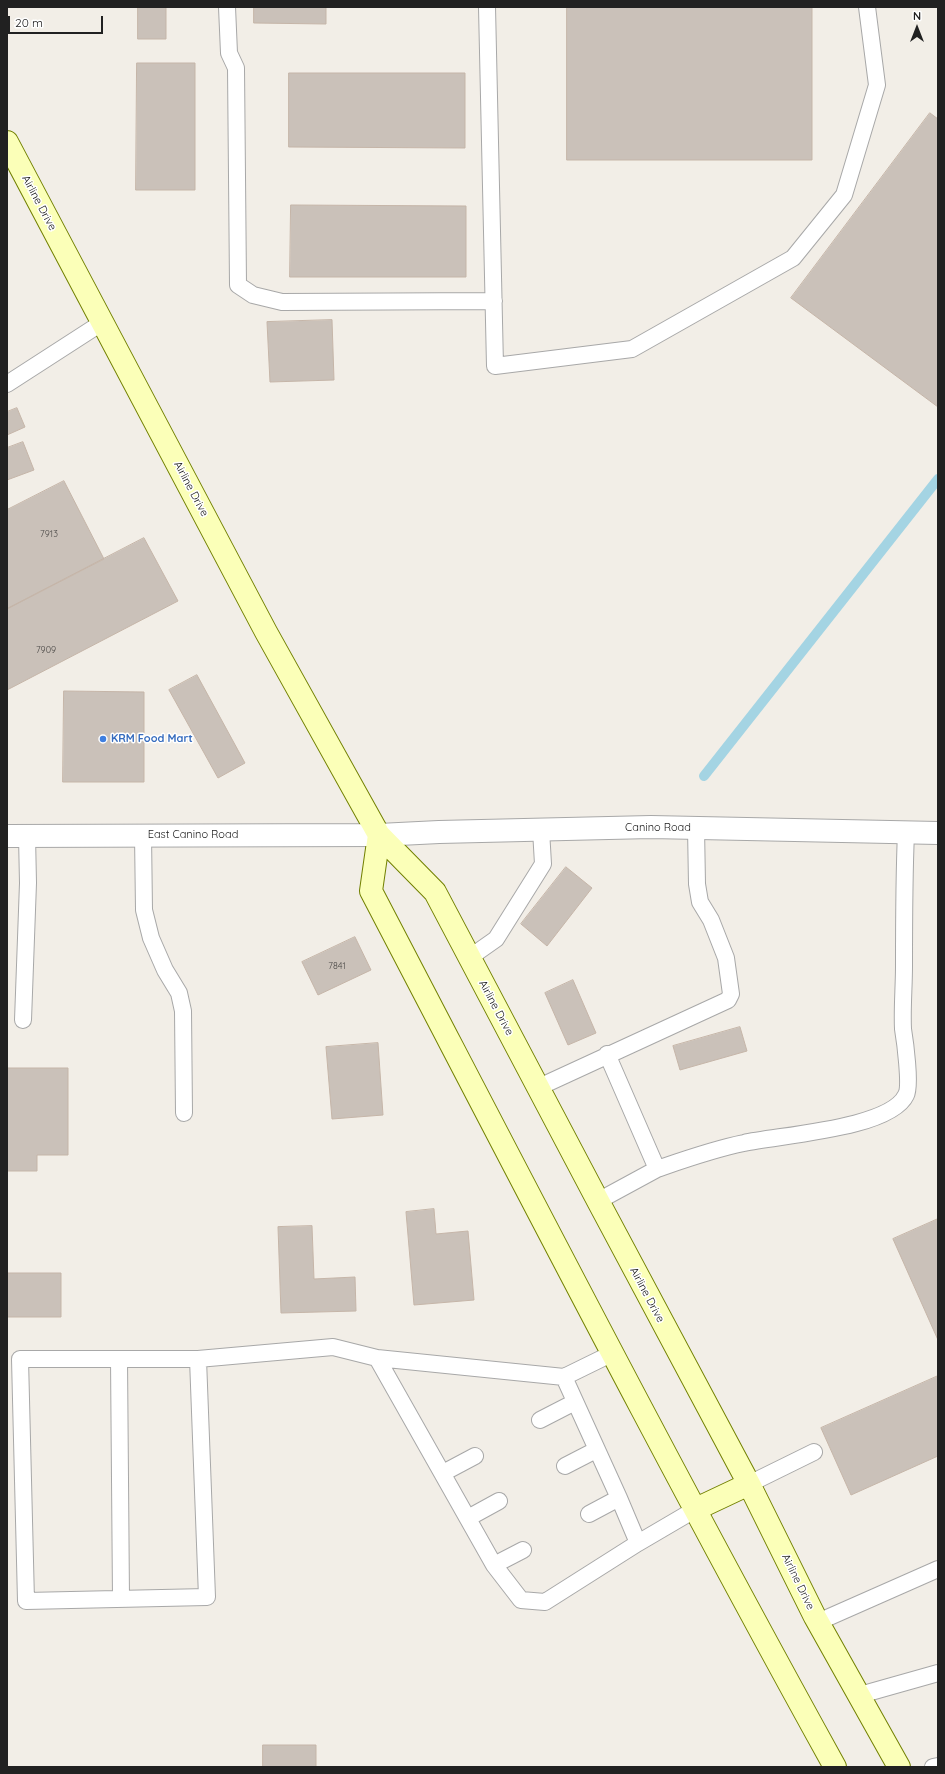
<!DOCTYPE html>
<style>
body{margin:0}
#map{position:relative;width:945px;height:1774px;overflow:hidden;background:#f2eee7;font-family:Quicksand,sans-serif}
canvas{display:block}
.frame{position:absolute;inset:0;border:8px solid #212121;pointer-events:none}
.north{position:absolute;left:897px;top:8px;width:40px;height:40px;-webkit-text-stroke:3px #fff;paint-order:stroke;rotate:0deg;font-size:11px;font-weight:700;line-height:16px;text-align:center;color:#212121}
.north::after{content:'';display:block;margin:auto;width:14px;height:18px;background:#212121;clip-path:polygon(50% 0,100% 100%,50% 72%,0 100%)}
.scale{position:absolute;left:8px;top:16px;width:95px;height:18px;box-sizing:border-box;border:2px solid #212121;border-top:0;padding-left:5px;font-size:12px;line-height:14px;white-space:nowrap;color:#212121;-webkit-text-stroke:3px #fff;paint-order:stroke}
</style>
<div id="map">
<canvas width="945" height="1774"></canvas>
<div class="frame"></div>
<div class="north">N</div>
<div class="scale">20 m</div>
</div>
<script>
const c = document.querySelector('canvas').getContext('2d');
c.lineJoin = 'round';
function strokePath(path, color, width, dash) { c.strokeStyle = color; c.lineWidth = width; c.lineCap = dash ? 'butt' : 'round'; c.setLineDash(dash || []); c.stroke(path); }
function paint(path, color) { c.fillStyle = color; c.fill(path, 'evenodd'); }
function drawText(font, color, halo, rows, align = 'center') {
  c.font = font + ' Quicksand,sans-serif'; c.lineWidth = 3; c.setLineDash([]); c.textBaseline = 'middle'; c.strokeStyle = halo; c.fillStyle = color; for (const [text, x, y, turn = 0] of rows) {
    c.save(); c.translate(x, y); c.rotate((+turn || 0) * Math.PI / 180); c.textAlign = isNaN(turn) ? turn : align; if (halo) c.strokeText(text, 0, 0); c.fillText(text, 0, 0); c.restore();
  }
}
const stream = new Path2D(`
 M 704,776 L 938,479`);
const building = new Path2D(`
 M 138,7 L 166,7 L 166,39 L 138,39 Z
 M 254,7 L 326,7 L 326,24 L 254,23 Z
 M 567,7 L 812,7 L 812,160 L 567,160 Z
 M 137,63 L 195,63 L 195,190 L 136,190 Z
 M 289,73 L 465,73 L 465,148 L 289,147 Z
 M 930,113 L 938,119 L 938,407 L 791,298 Z
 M 291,205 L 466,206 L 466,277 L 290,277 Z
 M 332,320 L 334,380 L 270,382 L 267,322 Z
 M 17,408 L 25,427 L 7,435 L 7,412 Z
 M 23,442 L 34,470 L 7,480 L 7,448 Z
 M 64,481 L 104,559 L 7,609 L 7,510 Z
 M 144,538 L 178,601 L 7,690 L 7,609 Z
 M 197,675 L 245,763 L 218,778 L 169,690 Z
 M 64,691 L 144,692 L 144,782 L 63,782 Z
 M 566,867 L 592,888 L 547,946 L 521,924 Z
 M 355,937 L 371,970 L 318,995 L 302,962 Z
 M 573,980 L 596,1033 L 568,1045 L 545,993 Z
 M 740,1027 L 747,1051 L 680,1070 L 673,1046 Z
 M 378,1043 L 383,1115 L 332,1119 L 326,1047 Z
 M 7,1068 L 68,1068 L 68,1155 L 37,1155 L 37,1171 L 7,1171 Z
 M 434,1209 L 436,1234 L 468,1231 L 474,1300 L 414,1305 L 406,1212 Z
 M 938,1219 L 938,1340 L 893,1239 Z
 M 312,1226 L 314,1279 L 355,1277 L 356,1311 L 281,1313 L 278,1227 Z
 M 7,1273 L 61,1273 L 61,1317 L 7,1317 Z
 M 938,1376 L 938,1456 L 851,1495 L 821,1428 Z
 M 263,1745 L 316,1745 L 316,1767 L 263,1767 Z`);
const service = new Path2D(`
 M 227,7 L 229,53 L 236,68 L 238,285 L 253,295 L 282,302 L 494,301
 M 487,7 L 495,366 L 632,349 L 793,258 L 844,195 L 877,85 L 867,7
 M 7,384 L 103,322
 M 143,835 L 144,910 L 151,938 L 165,970 L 179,993 L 183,1011 L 184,1113
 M 469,958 L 496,939 L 543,864 L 541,830
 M 23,1020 L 28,883 L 27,836
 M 537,1088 L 728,1000 L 731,994 L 726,958 L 711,920 L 700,902 L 697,884 L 696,828
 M 657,1169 C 686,1159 714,1149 744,1143 C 779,1135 890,1129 906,1095 C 911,1086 905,1041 903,1029 C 902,1008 904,987 904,966 C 904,921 904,877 906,833
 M 598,1201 L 657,1169 L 607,1054
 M 613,1353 L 564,1377 L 619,1498 L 638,1543 L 696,1509
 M 119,1359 L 121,1599
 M 198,1359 L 207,1597 L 26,1601 L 20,1359 L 198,1359 L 333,1347 L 377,1358
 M 564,1377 L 377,1358 L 494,1565 L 521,1600 L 545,1602 L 638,1543
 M 540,1420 L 575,1402
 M 565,1466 L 596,1450
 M 443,1473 L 475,1456
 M 749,1484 L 814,1452
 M 589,1514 L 619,1498
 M 468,1518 L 499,1501
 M 494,1565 L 523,1550
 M 818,1622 L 938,1569
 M 860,1695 L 938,1673
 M 933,1767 L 938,1766`);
const tertiary = new Path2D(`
 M 7,836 L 379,835 L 439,832 L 651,827 L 938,833`);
const secondary = new Path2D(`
 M 7,142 L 266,632 L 379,835 L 435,892 L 598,1201 L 749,1484 L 815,1617 L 899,1767
 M 379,835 L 371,891 C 524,1184 675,1478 835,1767
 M 696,1509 L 749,1484`);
const markers = [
 [103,739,4,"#3f7fe0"]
];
const numberNames = [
 ["7913",49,534],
 ["7909",46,650],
 ["7841",337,966]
];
const streetNames = [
 ["Airline Drive",39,203,62],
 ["Airline Drive",191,489,62],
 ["Canino Road",658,828],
 ["East Canino Road",193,835],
 ["Airline Drive",496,1008,62],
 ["Airline Drive",647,1295,62],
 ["Airline Drive",798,1582,64]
];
const shopNames = [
 ["KRM Food Mart",111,739]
];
strokePath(stream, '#a4d4e3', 10);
paint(building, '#cac1b9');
strokePath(building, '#c5b5a8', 1);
strokePath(service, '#a8a8a8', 18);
strokePath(tertiary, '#a8a8a8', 24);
strokePath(secondary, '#728000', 24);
strokePath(service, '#fff', 16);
strokePath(tertiary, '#fff', 22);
strokePath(secondary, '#fbffb8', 22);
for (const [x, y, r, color] of markers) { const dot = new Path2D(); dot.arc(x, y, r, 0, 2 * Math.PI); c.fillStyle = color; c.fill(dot); strokePath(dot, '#fff', 1.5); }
drawText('9px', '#4b4947', null, numberNames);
drawText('11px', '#212121', '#fff', streetNames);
drawText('bold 11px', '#366cbe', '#fff', shopNames, 'left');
</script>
